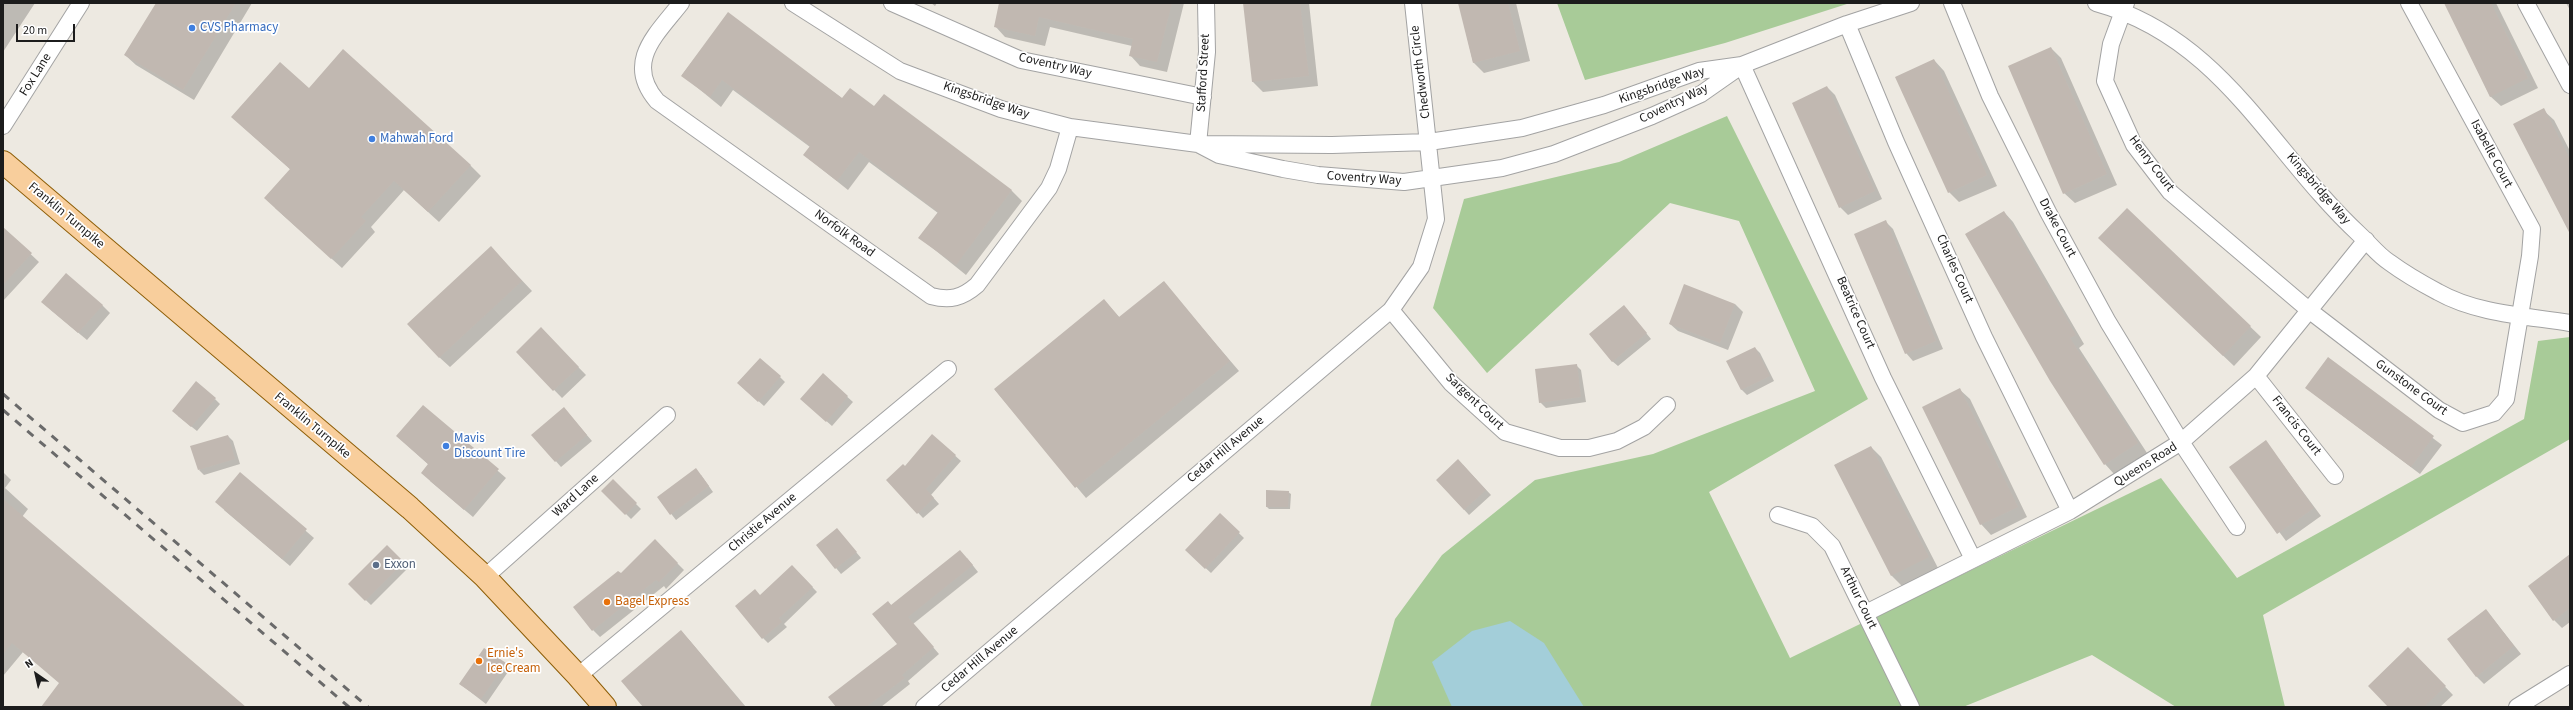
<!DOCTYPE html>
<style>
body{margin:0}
#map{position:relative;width:2573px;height:710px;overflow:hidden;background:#ede9e1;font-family:"Source Sans 3",sans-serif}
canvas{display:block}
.frame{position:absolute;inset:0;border:4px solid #1c1c1c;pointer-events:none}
.north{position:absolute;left:16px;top:654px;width:40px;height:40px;-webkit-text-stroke:3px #fff;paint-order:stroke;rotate:326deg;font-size:11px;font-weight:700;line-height:16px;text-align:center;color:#1c1c1c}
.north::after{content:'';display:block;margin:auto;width:14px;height:18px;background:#1c1c1c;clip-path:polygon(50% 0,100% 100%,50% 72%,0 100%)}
.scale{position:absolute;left:16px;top:24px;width:59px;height:18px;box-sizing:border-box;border:2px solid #1c1c1c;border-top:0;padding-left:5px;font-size:12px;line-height:14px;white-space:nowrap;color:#1c1c1c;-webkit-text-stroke:3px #fff;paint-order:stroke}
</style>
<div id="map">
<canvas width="2573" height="710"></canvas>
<div class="frame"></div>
<div class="north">N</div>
<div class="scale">20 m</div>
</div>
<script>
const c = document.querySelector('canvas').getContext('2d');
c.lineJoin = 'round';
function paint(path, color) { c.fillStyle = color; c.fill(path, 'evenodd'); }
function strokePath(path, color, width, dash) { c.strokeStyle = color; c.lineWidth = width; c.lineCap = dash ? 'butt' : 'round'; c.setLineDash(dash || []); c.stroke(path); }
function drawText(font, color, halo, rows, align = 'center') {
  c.font = font + ' "Source Sans 3",sans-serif'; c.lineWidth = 3.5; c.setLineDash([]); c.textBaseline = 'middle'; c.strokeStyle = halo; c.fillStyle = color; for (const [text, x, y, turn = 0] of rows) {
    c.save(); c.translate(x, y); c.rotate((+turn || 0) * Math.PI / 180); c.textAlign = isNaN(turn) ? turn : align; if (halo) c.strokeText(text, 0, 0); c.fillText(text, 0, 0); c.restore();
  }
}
const forest = new Path2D(`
 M 1557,3 L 1850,3 L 1725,43 L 1585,80 Z
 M 1727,116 L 1868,399 L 1709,492 L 1790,658 L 2161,478 L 2237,578 L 2524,419 L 2538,341 L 2570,337 L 2570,439 L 2263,615 L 2285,707 L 2176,707 L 2092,655 L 1963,707 L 1370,707 L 1395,619 L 1442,555 L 1535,480 L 1653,454 L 1815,391 L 1739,221 L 1670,203 L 1487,373 L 1433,308 L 1464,199 L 1619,162 Z`);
const water = new Path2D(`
 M 1510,621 L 1544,643 L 1584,707 L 1452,707 L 1432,662 L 1472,631 Z`);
const shadow = new Path2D(`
 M 3,3 L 35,3 L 3,52 Z
 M 158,3 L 252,3 L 194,100 L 136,65 L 125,55 Z
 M 931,3 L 937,3 L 935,6 Z
 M 1000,3 L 1184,3 L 1167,72 L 1140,66 L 1130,55 L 1132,46 L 1050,27 L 1045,46 L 1005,37 L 995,26 Z
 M 1244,3 L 1309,3 L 1318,86 L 1263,92 L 1253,82 Z
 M 1459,3 L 1516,3 L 1530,61 L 1484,73 L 1473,62 Z
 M 2445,3 L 2496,3 L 2538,88 L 2501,106 L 2490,96 Z
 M 2566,3 L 2570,3 L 2570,10 Z
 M 728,14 L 843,99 L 874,107 L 884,95 L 1012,191 L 1022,201 L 966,275 L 920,238 L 938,213 L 869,162 L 848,190 L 804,155 L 810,147 L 733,90 L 721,107 L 682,75 Z
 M 2051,48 L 2061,58 L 2117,185 L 2075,203 L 2064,193 Z
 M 1934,60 L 1944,71 L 1997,186 L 1959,202 L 1949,192 Z
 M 1827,87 L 1835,95 L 1882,199 L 1848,215 L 1840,207 Z
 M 309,89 L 470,165 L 481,176 L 439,222 L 404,190 L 371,227 L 375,232 L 342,268 L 275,208 L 291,170 L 243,127 Z
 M 2543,110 L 2554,120 L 2570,151 L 2570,232 Z
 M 2127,209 L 2261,337 L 2234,366 L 2110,248 Z
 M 2004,212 L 2013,222 L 2084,344 L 2079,348 L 2147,453 L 2114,474 L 2105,464 Z
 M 1885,221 L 1893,229 L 1943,349 L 1913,361 L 1906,353 Z
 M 3,228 L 39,262 L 3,301 Z
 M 501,258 L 532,291 L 450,367 L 439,357 Z
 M 1163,282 L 1239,371 L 1086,498 L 995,390 L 1104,300 L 1120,318 Z
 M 1735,304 L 1743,312 L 1728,350 L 1678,331 L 1670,324 Z
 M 102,305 L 110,313 L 87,340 L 51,310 Z
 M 1629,312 L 1651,339 L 1618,366 L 1612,361 Z
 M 541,329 L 586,375 L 562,398 L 517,352 Z
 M 1755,348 L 1760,353 L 1774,381 L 1747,395 L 1741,389 Z
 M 2328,359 L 2442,445 L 2420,474 L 2306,388 Z
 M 1576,365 L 1581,370 L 1586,402 L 1546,408 L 1540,402 Z
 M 823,375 L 853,402 L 832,426 L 807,404 Z
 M 780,377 L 785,382 L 764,406 L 744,388 Z
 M 1959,389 L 1970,399 L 2027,517 L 1991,535 L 1981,524 Z
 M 215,399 L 220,404 L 197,431 L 178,416 Z
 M 423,406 L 506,478 L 473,517 L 430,481 L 429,465 L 397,436 Z
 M 569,414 L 592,441 L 561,467 L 533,435 Z
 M 932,435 L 961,461 L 931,495 L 939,504 L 923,518 L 887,480 L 905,467 Z
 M 228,436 L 233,441 L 240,464 L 204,475 L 199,470 Z
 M 2266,442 L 2321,516 L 2286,541 L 2231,467 Z
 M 1871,447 L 1881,457 L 1938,568 L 1902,586 L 1892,576 L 1835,465 Z
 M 1463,465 L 1491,495 L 1469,515 L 1437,480 Z
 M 3,472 L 11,480 L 5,488 L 28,509 L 22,517 L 244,707 L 42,707 L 60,683 L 23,652 L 3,676 Z
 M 240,474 L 314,538 L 290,566 L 224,510 Z
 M 701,475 L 713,492 L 676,520 L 658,497 Z
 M 613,481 L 641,509 L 631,519 L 603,491 Z
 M 1288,492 L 1291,494 L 1290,509 L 1269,509 L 1267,507 Z
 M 1220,515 L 1244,538 L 1211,573 L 1186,550 Z
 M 837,529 L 861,558 L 841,574 L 817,545 Z
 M 655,541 L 684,570 L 666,589 L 664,586 L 600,637 L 593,630 L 621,575 Z
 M 387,546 L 408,568 L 371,605 L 349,584 Z
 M 967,558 L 978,572 L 913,624 L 939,654 L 908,681 L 910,684 L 881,707 L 837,707 L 898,645 L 888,602 L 892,606 Z
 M 2570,561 L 2570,622 L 2562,628 L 2554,620 Z
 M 792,566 L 817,592 L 784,624 L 787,627 L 768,643 L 763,638 L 761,596 Z
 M 2486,610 L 2521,654 L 2484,684 L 2476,676 Z
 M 681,631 L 691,642 L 746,707 L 644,707 Z
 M 2408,648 L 2453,695 L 2440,707 L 2389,707 Z
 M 505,664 L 510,669 L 486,704 L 460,684 Z`);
const building = new Path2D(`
 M 156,3 L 236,3 L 183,90 L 124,55 Z
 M 999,3 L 1172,3 L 1157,62 L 1129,56 L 1133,39 L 1039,17 L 1035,36 L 994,27 Z
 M 1243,3 L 1300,3 L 1309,76 L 1252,82 Z
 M 1458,3 L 1508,3 L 1520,51 L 1473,63 Z
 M 2444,3 L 2491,3 L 2528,78 L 2490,97 Z
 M 728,12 L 842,98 L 850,88 L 874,106 L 884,94 L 1012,190 L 956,265 L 918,238 L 938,212 L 859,152 L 837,181 L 803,155 L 810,146 L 722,80 L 710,97 L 681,76 Z
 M 2051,47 L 2107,174 L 2063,194 L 2008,66 Z
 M 343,49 L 471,165 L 428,212 L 394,181 L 361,217 L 366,221 L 331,259 L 264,198 L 290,169 L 231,117 L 280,62 L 309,88 Z
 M 1934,59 L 1987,175 L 1948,193 L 1895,77 Z
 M 1827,86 L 1875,191 L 1839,208 L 1792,103 Z
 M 2544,108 L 2570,159 L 2570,234 L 2513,124 Z
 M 2127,208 L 2251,326 L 2223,356 L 2098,238 Z
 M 2004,211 L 2076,335 L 2070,338 L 2138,443 L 2104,465 L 2050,381 L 1965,234 Z
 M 1886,220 L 1936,341 L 1905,354 L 1854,234 Z
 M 3,227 L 32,253 L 3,285 Z
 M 491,246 L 522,281 L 439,358 L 407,324 Z
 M 66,273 L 103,305 L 78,333 L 41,302 Z
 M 1164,281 L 1230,361 L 1075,488 L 994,389 L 1104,299 L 1119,317 Z
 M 1684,284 L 1735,304 L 1720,343 L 1669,324 Z
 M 1624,305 L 1647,333 L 1612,362 L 1589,334 Z
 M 541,327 L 579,367 L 553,391 L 516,352 Z
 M 1755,347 L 1770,376 L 1741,390 L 1726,361 Z
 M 2328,357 L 2434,436 L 2411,467 L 2305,388 Z
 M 760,358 L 781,376 L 758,402 L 737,383 Z
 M 1577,364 L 1581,397 L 1539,403 L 1535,369 Z
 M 823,373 L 848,396 L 826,422 L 800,399 Z
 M 196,381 L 216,398 L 191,427 L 172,411 Z
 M 1960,388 L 2018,507 L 1980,525 L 1922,407 Z
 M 423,405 L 499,469 L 464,510 L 421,473 L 428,464 L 396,436 Z
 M 564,407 L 587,435 L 555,462 L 531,435 Z
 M 932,434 L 956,455 L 926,489 L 934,498 L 917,514 L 886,480 L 903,464 L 905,466 Z
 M 228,435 L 235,459 L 198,470 L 190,446 Z
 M 2266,440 L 2314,508 L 2277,534 L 2229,467 Z
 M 1871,446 L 1929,557 L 1891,576 L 1834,465 Z
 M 1458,459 L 1486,490 L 1464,510 L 1436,480 Z
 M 696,468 L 709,486 L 670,515 L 657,497 Z
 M 240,472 L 307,529 L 282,559 L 215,502 Z
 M 613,479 L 637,503 L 625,515 L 601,491 Z
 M 1266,490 L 1289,491 L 1288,507 L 1266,507 Z
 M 3,499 L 135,612 L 246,707 L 41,707 L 59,683 L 12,643 L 3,654 Z
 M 1220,513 L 1240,532 L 1205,569 L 1185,550 Z
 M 837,528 L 857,552 L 835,569 L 816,545 Z
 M 655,539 L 678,563 L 659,582 L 656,580 L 592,631 L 573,607 L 618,571 L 621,573 Z
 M 387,545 L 404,562 L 365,601 L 348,584 Z
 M 960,550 L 973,565 L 908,617 L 934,647 L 902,675 L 905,678 L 866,707 L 836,707 L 828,697 L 897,644 L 872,614 L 888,601 L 891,605 Z
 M 2570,554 L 2570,608 L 2553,621 L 2528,586 Z
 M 792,565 L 813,587 L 779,618 L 782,622 L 762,639 L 735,606 L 755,589 L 760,595 Z
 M 2486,609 L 2514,646 L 2476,677 L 2447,639 Z
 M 681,630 L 745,707 L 643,707 L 621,681 Z
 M 2408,647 L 2446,686 L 2424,707 L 2388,707 L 2368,686 Z
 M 484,648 L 506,663 L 481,699 L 459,684 Z`);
const minor = new Path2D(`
 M 681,3 C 656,35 624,62 657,101 L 931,296 C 950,301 962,298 977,285 L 1049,188 L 1058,169 L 1070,127
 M 793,3 L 900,71 L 1001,109 L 1070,127 L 1198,144 L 1332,145 L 1429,142 L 1522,128 L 1604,105 L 1699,71 L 1742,65 L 1847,24 L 1911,3
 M 892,3 L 1021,60 L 1203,97
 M 1952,3 L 1990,96 L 2048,212 L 2108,322 L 2181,442 L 2237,527
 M 2096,3 C 2223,38 2271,153 2360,235 C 2370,244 2378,255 2389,262 C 2404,273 2421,283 2438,292 C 2477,314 2527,316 2570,323
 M 2126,3 L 2111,44 L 2105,81 L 2134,145 L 2170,192 L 2310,311 L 2439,410 L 2463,423 L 2494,413 L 2506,399 L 2530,256 L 2532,229 L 2409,3
 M 2526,3 L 2570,85
 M 1847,24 L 1896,142 L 1984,337 L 2070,511
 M 1742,65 L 1883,378 L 1973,559
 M 3,126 L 81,3
 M 1198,144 L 1219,155 L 1283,169 L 1318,175 L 1404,182 L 1502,168 L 1554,154 L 1652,116 L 1701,94 L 1741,66
 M 1198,144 L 1207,52 L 1206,3
 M 1391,310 L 1451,383 L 1505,432 L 1560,448 L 1589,448 L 1617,441 L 1644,427 L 1667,405
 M 2256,376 L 2335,476
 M 1778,515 L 1812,526 L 1832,546 L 1911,707
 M 485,577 L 667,415
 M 1866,613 L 2070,511 L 2181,442 L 2256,376 L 2366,240
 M 578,676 L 948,369
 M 924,707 L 1391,310 L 1421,267 L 1436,219 L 1413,3
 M 2517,707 L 2570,674`);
const primary = new Path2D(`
 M 3,162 L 410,508 L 485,577 L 578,676 L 605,707`);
const rail = new Path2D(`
 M 3,394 L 368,707
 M 3,410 L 349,707`);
const markers = [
 [192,28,4,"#3f7fe0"],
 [372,139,4,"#3f7fe0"],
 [446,446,4,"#3f7fe0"],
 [376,565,4,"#5c6f8a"],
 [607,602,4,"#e8710a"],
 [479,661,4,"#e8710a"]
];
const shopNames = [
 ["CVS Pharmacy",200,28],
 ["Mahwah Ford",380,139],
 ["Mavis",454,439],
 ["Discount Tire",454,454]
];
const streetNames = [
 ["Coventry Way",1055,66,13],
 ["Chedworth Circle",1421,72,-97],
 ["Stafford Street",1204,73,-87],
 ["Fox Lane",36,75,-58],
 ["Kingsbridge Way",1662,86,-19],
 ["Kingsbridge Way",986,101,19],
 ["Coventry Way",1674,104,-26],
 ["Isabelle Court",2491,154,62],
 ["Henry Court",2151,164,53],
 ["Coventry Way",1364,179,4],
 ["Kingsbridge Way",2318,189,49],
 ["Franklin Turnpike",66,216,40],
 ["Drake Court",2057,228,62],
 ["Norfolk Road",844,234,36],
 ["Charles Court",1954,269,66],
 ["Beatrice Court",1855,313,66],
 ["Gunstone Court",2411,388,36],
 ["Sargent Court",1474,402,44],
 ["Franklin Turnpike",312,426,40],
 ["Francis Court",2296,426,52],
 ["Cedar Hill Avenue",1226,450,-40],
 ["Queens Road",2146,465,-32],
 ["Ward Lane",576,496,-42],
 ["Christie Avenue",763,523,-40],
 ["Arthur Court",1858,598,64],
 ["Cedar Hill Avenue",980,660,-40]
];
const serviceNames = [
 ["Exxon",384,565]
];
const foodNames = [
 ["Bagel Express",615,602],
 ["Ernie's",487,654],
 ["Ice Cream",487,669]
];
paint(forest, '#a8cb98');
paint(water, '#a3ced9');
paint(shadow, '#0003');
paint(building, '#c1b8b1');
strokePath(minor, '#a3a3a3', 18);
strokePath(primary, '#8d5d06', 24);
strokePath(minor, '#fff', 16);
strokePath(primary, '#f8ce9c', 22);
strokePath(rail, '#6a6a6a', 3, [8, 8]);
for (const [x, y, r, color] of markers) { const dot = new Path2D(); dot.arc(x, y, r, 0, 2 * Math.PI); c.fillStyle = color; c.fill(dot); strokePath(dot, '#fff', 1.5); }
drawText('13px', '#366cbe', '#fff', shopNames, 'left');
drawText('13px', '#1c1c1c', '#fff', streetNames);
drawText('13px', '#4e5e75', '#fff', serviceNames, 'left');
drawText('13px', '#c56008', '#fff', foodNames, 'left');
</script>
